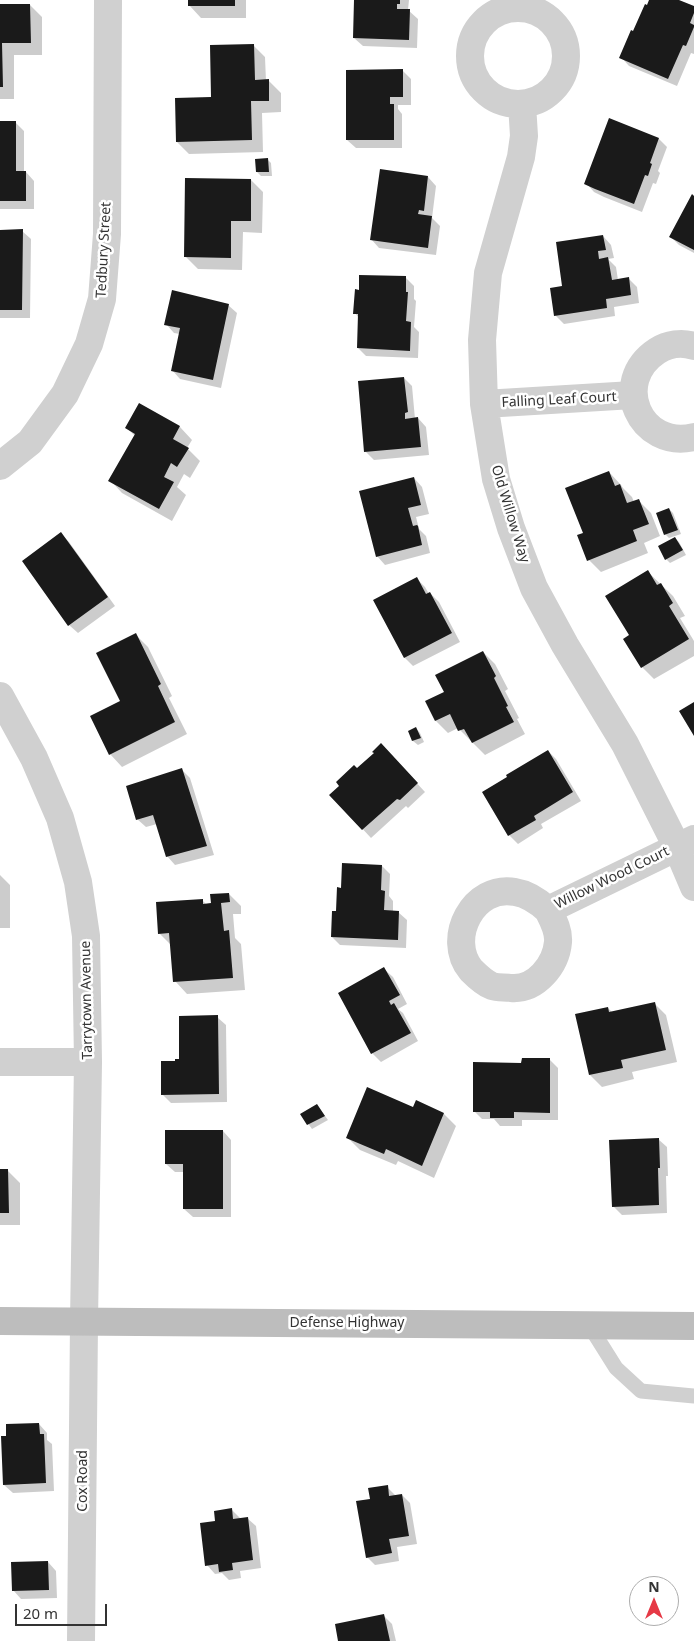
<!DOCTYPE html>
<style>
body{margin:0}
#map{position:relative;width:694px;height:1641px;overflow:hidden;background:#fff;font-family:"Noto Sans",sans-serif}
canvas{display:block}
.north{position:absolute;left:629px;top:1576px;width:50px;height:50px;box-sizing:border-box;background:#fff;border:1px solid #adadad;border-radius:50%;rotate:0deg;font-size:14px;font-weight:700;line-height:20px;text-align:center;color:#333}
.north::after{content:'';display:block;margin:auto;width:18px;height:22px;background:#e63946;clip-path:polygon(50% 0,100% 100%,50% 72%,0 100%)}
.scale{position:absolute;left:15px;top:1604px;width:92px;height:22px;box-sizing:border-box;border:2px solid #333;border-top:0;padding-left:6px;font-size:15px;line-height:18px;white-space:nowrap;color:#333;-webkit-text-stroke:4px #fff;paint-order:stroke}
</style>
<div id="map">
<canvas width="694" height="1641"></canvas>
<div class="north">N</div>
<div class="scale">20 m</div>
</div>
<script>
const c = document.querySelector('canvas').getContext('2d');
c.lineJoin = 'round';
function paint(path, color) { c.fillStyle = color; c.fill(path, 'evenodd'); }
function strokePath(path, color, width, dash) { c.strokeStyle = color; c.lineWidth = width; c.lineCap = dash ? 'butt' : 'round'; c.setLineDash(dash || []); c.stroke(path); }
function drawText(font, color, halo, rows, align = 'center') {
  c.font = font + ' "Noto Sans",sans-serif'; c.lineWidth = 5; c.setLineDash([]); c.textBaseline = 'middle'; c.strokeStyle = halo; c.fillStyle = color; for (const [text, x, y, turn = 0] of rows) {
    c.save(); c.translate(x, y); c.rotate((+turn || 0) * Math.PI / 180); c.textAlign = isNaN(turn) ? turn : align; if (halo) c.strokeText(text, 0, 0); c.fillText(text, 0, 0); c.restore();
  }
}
const shadow = new Path2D(`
 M 189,0 L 246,0 L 246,18 L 201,18 L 189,5 Z
 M 355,0 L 409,0 L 408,10 L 418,19 L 417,48 L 363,46 L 354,38 Z
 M 651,0 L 676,0 L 694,8 L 694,54 L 691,53 L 677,86 L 629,66 L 621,57 Z
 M 0,5 L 30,5 L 42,17 L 42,55 L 14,55 L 14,99 L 0,99 Z
 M 253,45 L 265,57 L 266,81 L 268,80 L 281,93 L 281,112 L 262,113 L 263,152 L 189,154 L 177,142 Z
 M 402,70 L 411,79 L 411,105 L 398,105 L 398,109 L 402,114 L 402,148 L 356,148 L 347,140 Z
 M 15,122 L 24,131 L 24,172 L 26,172 L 34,181 L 34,209 L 0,209 L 0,123 Z
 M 659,139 L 667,147 L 658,171 L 660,173 L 656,184 L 653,183 L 642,212 L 604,197 L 594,192 L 586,183 Z
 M 267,159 L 271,163 L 272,176 L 261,176 L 257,172 Z
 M 428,177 L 436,186 L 432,218 L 440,226 L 436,255 L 379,248 L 371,239 Z
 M 251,180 L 263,192 L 262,233 L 243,232 L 242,270 L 198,269 L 186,257 Z
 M 694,197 L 694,253 L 679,245 L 671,237 Z
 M 0,231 L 22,231 L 31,239 L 30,318 L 0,318 Z
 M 603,236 L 611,245 L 614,258 L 608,259 L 616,267 L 618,280 L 629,279 L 637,287 L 639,303 L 614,307 L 615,316 L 564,324 L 555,315 L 563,287 Z
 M 406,278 L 414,286 L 414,299 L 416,301 L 414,327 L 419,332 L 418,358 L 366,356 L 358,348 L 359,318 L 355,313 L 360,291 Z
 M 228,305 L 237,313 L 221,388 L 180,379 L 172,370 L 180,334 L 174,333 L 166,324 Z
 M 404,378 L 412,386 L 415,419 L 418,418 L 426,427 L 429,455 L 374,460 L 365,451 Z
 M 140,405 L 180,427 L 192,440 L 187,448 L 200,461 L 190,478 L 184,474 L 177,487 L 186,495 L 172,521 L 122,493 L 110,480 L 135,436 L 127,428 Z
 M 609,472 L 621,485 L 623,488 L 632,497 L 634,502 L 639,501 L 651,513 L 660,536 L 644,543 L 648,553 L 601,572 L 589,560 L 584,534 Z
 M 414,478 L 422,487 L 429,514 L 416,517 L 419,529 L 426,536 L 430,553 L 385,565 L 377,556 Z
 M 669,509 L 673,513 L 681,534 L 669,538 L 665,534 Z
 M 61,534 L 69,542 L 115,606 L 78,633 L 69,625 Z
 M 675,538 L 679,542 L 686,555 L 670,563 L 666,559 Z
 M 648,572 L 673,596 L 685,616 L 680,618 L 694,641 L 694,656 L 654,679 L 642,667 L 631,636 Z
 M 417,579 L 425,587 L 429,594 L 430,593 L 439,602 L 460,642 L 413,666 L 405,658 Z
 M 136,635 L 148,647 L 172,696 L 169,698 L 187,734 L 122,767 L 110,754 Z
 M 483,652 L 495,664 L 508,689 L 505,691 L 519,718 L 517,719 L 525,734 L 485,755 L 458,728 L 448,733 L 436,721 L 427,701 L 445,692 Z
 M 416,728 L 420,733 L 424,742 L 418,745 L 413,741 L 409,732 Z
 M 548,751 L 556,759 L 581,801 L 541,824 L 543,828 L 518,844 L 509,835 L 484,792 Z
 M 389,753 L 425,792 L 408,808 L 406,806 L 371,838 L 331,795 L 357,770 Z
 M 182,770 L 190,778 L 214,855 L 175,865 L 167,856 L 157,824 L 146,827 L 137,819 Z
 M 382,866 L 390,874 L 389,896 L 393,901 L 393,912 L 398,912 L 407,920 L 406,948 L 340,945 L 332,937 L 343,889 Z
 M 0,875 L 10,885 L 10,928 L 0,928 Z
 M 229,894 L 241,906 L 241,914 L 233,914 L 235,938 L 241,944 L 245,990 L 187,994 L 175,981 L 172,946 L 159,933 L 202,900 L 207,905 L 212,904 Z
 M 384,969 L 393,977 L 407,1004 L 398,1009 L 403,1013 L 418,1041 L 381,1062 L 372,1053 L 340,993 Z
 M 654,1003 L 666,1015 L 677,1062 L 632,1072 L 634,1079 L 602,1087 L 590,1075 L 608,1008 L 613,1013 Z
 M 217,1017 L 226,1025 L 227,1102 L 171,1103 L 163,1095 L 176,1063 L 181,1060 Z
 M 550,1060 L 558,1068 L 558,1120 L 522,1120 L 522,1126 L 500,1126 L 494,1119 L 482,1119 L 474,1111 L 522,1064 Z
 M 317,1105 L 328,1120 L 312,1129 L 302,1115 Z
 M 414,1109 L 444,1114 L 456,1126 L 434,1178 L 398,1161 L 396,1165 L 360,1150 L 348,1138 Z
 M 223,1131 L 231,1140 L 231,1217 L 193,1217 L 184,1209 L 184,1172 L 175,1172 L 166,1164 Z
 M 658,1139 L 667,1147 L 668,1176 L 666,1176 L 667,1213 L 622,1215 L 613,1206 Z
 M 0,1171 L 8,1171 L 20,1183 L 20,1225 L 0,1225 Z
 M 39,1424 L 47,1433 L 47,1440 L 52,1444 L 54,1491 L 13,1493 L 4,1485 L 8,1437 Z
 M 387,1487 L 396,1496 L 402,1495 L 410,1503 L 417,1544 L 397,1547 L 399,1561 L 375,1565 L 367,1557 L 372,1500 Z
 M 232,1510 L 241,1519 L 247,1518 L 256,1526 L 261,1568 L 240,1571 L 241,1578 L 229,1580 L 222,1573 L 215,1574 L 207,1565 Z
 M 48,1562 L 56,1571 L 57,1598 L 21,1599 L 13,1590 Z
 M 384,1616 L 392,1624 L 396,1641 L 339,1641 Z`);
const building = new Path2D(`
 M 188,0 L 235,0 L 235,6 L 188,6 Z
 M 354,0 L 400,0 L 400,4 L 397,4 L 397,9 L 410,9 L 409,40 L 353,38 Z
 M 649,0 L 679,0 L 694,6 L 694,13 L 690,23 L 694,25 L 694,27 L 686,46 L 683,45 L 668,79 L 619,58 L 631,30 L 633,31 L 645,4 L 647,5 Z
 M 0,4 L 30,4 L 31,43 L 2,43 L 3,87 L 0,87 Z
 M 254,44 L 255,80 L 269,79 L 269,101 L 251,101 L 252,140 L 176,142 L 175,98 L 211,97 L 210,45 Z
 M 403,69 L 403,97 L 390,97 L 390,104 L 394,104 L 394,140 L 346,140 L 346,70 Z
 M 609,118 L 659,138 L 650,163 L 652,164 L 648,176 L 645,175 L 634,204 L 595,189 L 584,184 Z
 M 0,121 L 16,121 L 16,171 L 26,171 L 26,201 L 0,201 Z
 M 268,158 L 269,172 L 256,172 L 255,159 Z
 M 380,169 L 428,176 L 424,211 L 419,210 L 418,214 L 432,216 L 428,248 L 370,240 Z
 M 185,178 L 251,179 L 251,221 L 231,221 L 231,258 L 184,257 Z
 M 692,194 L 694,196 L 694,250 L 669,237 Z
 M 23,229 L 22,310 L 0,310 L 0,230 Z
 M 603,235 L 606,250 L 598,251 L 599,259 L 608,257 L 612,280 L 629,277 L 631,295 L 606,299 L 607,308 L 554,316 L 550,288 L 562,286 L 556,242 Z
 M 359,275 L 406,276 L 406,292 L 408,292 L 406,321 L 411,322 L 410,351 L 357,348 L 358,314 L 353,314 L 355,289 L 359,290 Z
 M 172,290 L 229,304 L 213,380 L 171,371 L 180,328 L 164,325 Z
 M 404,377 L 408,412 L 405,413 L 405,419 L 418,417 L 421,447 L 364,452 L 358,381 Z
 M 139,403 L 180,426 L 173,439 L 189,448 L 177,467 L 171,463 L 164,477 L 174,482 L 159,509 L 108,481 L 135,434 L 125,428 Z
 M 609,471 L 615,486 L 620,484 L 627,503 L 639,499 L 649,524 L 633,530 L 637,541 L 587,561 L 577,535 L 583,533 L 565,488 Z
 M 414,477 L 421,505 L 408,508 L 413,526 L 417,525 L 418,526 L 422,545 L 376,557 L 359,491 Z
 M 669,508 L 678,530 L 664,535 L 656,513 Z
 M 61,532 L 108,597 L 68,626 L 22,561 Z
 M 675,537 L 683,550 L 665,560 L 658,546 Z
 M 648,570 L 657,585 L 661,583 L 673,603 L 669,606 L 689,639 L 641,668 L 623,639 L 629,635 L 605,596 Z
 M 417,577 L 426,594 L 430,592 L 452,633 L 404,658 L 373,600 Z
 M 136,633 L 161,684 L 158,686 L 175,722 L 109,755 L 90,716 L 120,701 L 96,653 Z
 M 483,651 L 496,676 L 494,678 L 508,706 L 506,707 L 514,722 L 472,743 L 464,729 L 458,731 L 450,714 L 435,721 L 425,701 L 444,692 L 435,675 Z
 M 694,702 L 694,736 L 679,711 Z
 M 416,727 L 421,738 L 412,741 L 408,731 Z
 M 381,743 L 418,783 L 400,800 L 397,799 L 362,830 L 329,795 L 339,786 L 336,782 L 354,765 L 357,768 L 374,753 L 372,752 Z
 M 548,750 L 573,792 L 534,816 L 536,820 L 508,836 L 482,792 L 507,777 L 506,775 Z
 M 182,768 L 207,846 L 166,857 L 153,815 L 136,820 L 126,786 Z
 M 342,863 L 382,865 L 381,890 L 385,891 L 384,910 L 399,911 L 398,940 L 331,937 L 332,911 L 336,911 L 337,887 L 341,888 Z
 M 229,893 L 230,902 L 221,903 L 224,931 L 229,930 L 233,978 L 173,982 L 169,933 L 158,934 L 156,902 L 203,899 L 203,904 L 211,903 L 210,894 Z
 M 384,967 L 400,995 L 389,1001 L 391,1005 L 394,1003 L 411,1033 L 371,1054 L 338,993 Z
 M 655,1002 L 666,1050 L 621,1060 L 623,1068 L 589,1075 L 575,1014 L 608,1007 L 609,1012 Z
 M 218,1015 L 219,1094 L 161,1095 L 161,1061 L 175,1061 L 175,1059 L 179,1059 L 179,1016 Z
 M 522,1058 L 550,1058 L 550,1113 L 514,1112 L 514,1118 L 490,1118 L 490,1112 L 473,1112 L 473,1062 L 521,1063 Z
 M 367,1087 L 413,1107 L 416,1100 L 444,1113 L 422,1166 L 386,1149 L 384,1154 L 346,1138 Z
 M 317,1104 L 325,1116 L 307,1125 L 300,1114 Z
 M 165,1130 L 223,1130 L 223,1209 L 183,1209 L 183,1164 L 165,1164 Z
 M 659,1138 L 660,1168 L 658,1168 L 659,1205 L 612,1207 L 609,1140 Z
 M 0,1169 L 8,1169 L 9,1213 L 0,1213 Z
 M 39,1423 L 40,1434 L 44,1434 L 46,1483 L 3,1485 L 1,1436 L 6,1436 L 6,1424 Z
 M 388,1485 L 389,1496 L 402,1494 L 409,1536 L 389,1539 L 392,1553 L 366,1558 L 356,1501 L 370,1499 L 368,1488 Z
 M 232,1508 L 233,1519 L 248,1517 L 253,1560 L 232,1563 L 233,1570 L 219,1572 L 218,1564 L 205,1566 L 200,1523 L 215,1521 L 214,1511 Z
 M 48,1561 L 49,1590 L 12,1591 L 11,1562 Z
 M 384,1614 L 390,1641 L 338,1641 L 335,1624 Z`);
const lane = new Path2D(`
 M 589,1325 L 616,1368 L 641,1391 L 694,1396`);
const street = new Path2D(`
 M470 56a48 48 0 1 1 96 0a48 48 0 1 1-96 0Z
 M 522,104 L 524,136 L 521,157 L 488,273 L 482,340 L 484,404 L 496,479 L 511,528 L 534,588 L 565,645 L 625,744 L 677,847 L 694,887
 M 694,346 C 682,342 668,344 657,351 C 610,382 640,450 694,437
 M 484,404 L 633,395
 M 0,466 L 30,442 L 65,394 L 89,344 L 102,299 L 107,234 L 108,0
 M 0,696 L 34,758 L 60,818 L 78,882 L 86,936 L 88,1062 L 84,1322 L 81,1641
 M 548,910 C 553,920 559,930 558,942 C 556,965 536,990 511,988 C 505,987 498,988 492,986 C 484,983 477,976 471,970 C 445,938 474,884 515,892 C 528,894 538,901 548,910 L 694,839
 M 0,1062 L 88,1062`);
const secondary = new Path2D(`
 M 0,1321 L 694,1326`);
const streetNames = [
 ["Tedbury Street",104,250,-87],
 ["Falling Leaf Court",559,400,-3],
 ["Old Willow Way",510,514,73],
 ["Willow Wood Court",612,878,-26],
 ["Tarrytown Avenue",87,1000,-91],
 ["Defense Highway",347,1323],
 ["Cox Road",83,1481,-90]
];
paint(shadow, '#0003');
paint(building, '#1a1a1a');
strokePath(lane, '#d0d0d0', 15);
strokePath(street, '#d0d0d0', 28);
strokePath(secondary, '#bdbdbd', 28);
drawText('14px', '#333', '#fff', streetNames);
</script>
